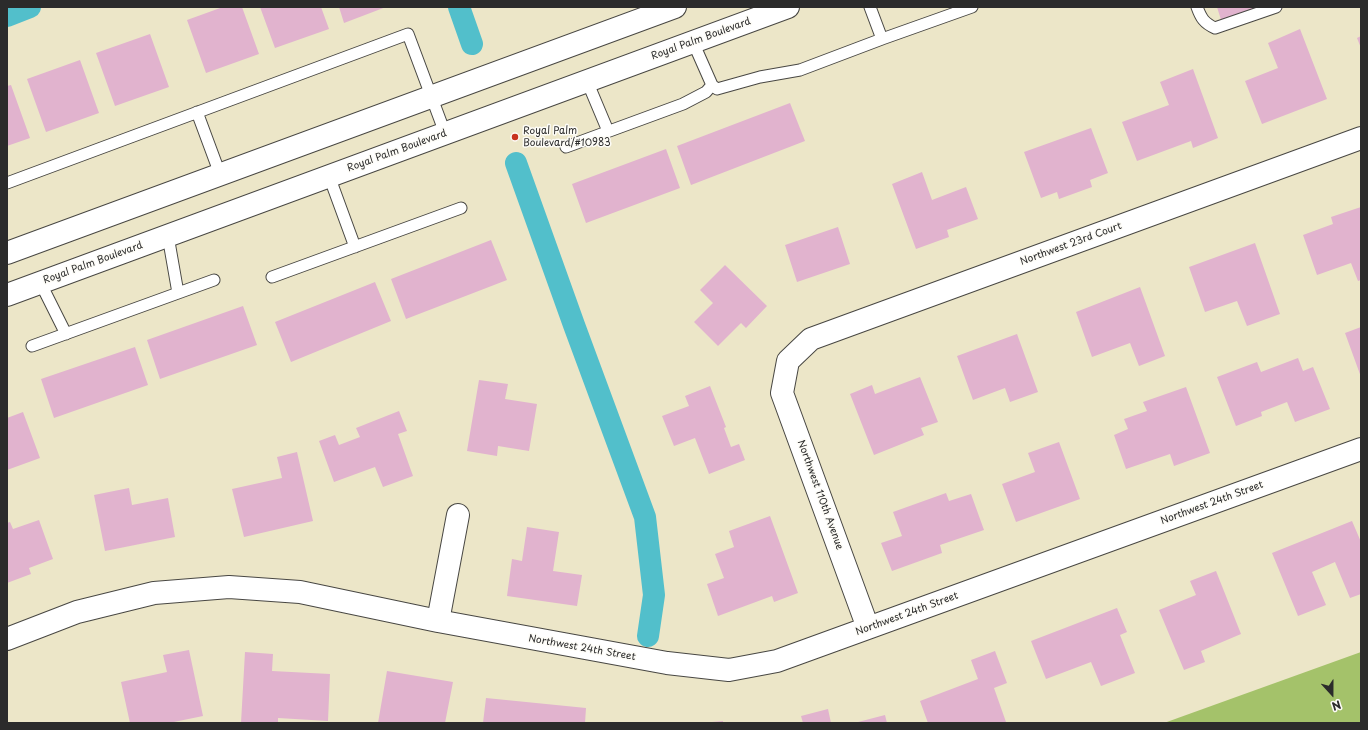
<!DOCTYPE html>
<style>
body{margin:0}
#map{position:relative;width:1368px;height:730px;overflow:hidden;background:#ece6c8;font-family:"Playpen Sans",sans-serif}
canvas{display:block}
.frame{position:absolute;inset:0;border:8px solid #2b2b2b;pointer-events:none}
.north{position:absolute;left:1312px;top:674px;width:40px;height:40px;-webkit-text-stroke:3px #fdfcf7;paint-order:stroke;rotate:159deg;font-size:11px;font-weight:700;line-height:16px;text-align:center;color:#2b2b2b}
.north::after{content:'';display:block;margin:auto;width:14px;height:18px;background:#2b2b2b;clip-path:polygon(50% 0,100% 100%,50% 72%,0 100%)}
</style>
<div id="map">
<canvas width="1368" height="730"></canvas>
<div class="frame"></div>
<div class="north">N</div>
</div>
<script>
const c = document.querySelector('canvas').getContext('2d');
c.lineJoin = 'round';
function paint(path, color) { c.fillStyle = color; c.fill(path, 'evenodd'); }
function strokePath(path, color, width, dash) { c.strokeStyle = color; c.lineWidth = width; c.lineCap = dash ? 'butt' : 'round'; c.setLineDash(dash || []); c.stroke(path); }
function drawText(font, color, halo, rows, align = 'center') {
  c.font = font + ' "Playpen Sans",sans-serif'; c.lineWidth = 3; c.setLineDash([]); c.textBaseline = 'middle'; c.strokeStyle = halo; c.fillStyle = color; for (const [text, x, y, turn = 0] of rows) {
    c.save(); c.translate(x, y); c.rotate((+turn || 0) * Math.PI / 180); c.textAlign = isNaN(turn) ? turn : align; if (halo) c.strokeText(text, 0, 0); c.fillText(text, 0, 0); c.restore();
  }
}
const green = new Path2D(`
 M 1361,652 L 1361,723 L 1164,723 Z`);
const canal = new Path2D(`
 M 459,7 L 472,44
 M 7,16 L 30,7
 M 516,163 L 574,325 L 645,517 L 654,595 L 648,636`);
const building = new Path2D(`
 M 223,7 L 242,7 L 259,54 L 206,73 L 187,20 Z
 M 260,7 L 321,7 L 329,29 L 275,48 Z
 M 339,7 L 386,7 L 344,23 Z
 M 1217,7 L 1264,7 L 1222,23 Z
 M 1300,29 L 1327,99 L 1262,124 L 1245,81 L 1278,68 L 1268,43 Z
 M 150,34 L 169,87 L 115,106 L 96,53 Z
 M 1361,36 L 1361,48 L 1357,38 Z
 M 80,60 L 99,113 L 46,132 L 27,79 Z
 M 1193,69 L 1218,138 L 1193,148 L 1191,141 L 1137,161 L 1122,122 L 1169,105 L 1160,82 Z
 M 11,85 L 30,138 L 7,146 L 7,86 Z
 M 790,103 L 805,141 L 691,185 L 677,146 Z
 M 1091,128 L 1108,173 L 1090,180 L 1092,187 L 1059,199 L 1057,192 L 1041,198 L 1024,152 Z
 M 666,149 L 680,188 L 586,223 L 572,184 Z
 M 922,172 L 932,200 L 966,187 L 978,219 L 947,230 L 949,237 L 916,249 L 892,184 Z
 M 1361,207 L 1361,280 L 1358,281 L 1351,263 L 1317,275 L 1303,235 L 1333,224 L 1331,217 Z
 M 838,227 L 850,264 L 797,282 L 785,245 Z
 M 491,240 L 507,280 L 406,319 L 391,279 Z
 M 1255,243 L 1280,314 L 1247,326 L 1237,301 L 1205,312 L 1189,267 Z
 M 725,265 L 767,306 L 746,328 L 741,323 L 718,346 L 694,322 L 713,303 L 700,290 Z
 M 375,282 L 391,321 L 291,362 L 275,322 Z
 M 1140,287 L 1165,356 L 1139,366 L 1130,343 L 1092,357 L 1076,312 Z
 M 243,306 L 257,345 L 160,379 L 147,340 Z
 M 1361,327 L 1361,377 L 1345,333 Z
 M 1017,334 L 1038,392 L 1010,402 L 1005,388 L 973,400 L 957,356 Z
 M 135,347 L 148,385 L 54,418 L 41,379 Z
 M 1298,358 L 1303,371 L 1313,367 L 1330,409 L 1295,422 L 1287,402 L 1261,412 L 1262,416 L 1236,426 L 1217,377 L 1257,362 L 1261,372 Z
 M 920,377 L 938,422 L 921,428 L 924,435 L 874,455 L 850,394 L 872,385 L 875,394 Z
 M 479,380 L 508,384 L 505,399 L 537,404 L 529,451 L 498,446 L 497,456 L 467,451 Z
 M 710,386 L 726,427 L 724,428 L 731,447 L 739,444 L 745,460 L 709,474 L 695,438 L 674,446 L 662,416 L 689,406 L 685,396 Z
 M 1186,387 L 1210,453 L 1174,466 L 1170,454 L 1126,469 L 1114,435 L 1128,429 L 1124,419 L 1147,411 L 1143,402 Z
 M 399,411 L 407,431 L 398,434 L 413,476 L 383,487 L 375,467 L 334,482 L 319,441 L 335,435 L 339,445 L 360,437 L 356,428 Z
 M 23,412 L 40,458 L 7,470 L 7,418 Z
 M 1059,442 L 1080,499 L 1016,522 L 1002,484 L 1035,472 L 1028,453 Z
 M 297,452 L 313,521 L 244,537 L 232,489 L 282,478 L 277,457 Z
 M 129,488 L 132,505 L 168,498 L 175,537 L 105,551 L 94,495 Z
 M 946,493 L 949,501 L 971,494 L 984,530 L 940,545 L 942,553 L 892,571 L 881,543 L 902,536 L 893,512 Z
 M 770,516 L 798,593 L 774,602 L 772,596 L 718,616 L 707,584 L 724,578 L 715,554 L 734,547 L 729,531 Z
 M 39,520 L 53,559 L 29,568 L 31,574 L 7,583 L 7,523 L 10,522 L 13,529 Z
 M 1352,521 L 1361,542 L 1361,594 L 1350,598 L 1335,562 L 1312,572 L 1326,605 L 1298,616 L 1272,553 Z
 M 527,527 L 559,532 L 553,571 L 582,575 L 577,606 L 507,596 L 512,559 L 522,561 Z
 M 1216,571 L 1241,634 L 1201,651 L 1205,662 L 1184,670 L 1159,610 L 1196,595 L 1190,581 Z
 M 1117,608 L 1127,632 L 1120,635 L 1135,673 L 1101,686 L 1091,662 L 1046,679 L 1031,641 Z
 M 189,650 L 203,716 L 169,723 L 130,723 L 121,682 L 167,672 L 163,655 Z
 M 995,651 L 1007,683 L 994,688 L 1006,722 L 1003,723 L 928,723 L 920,701 L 978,679 L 971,660 Z
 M 245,652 L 273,654 L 272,671 L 330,674 L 328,721 L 278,718 L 278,723 L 241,723 Z
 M 387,671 L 453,682 L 445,723 L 378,723 Z
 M 486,698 L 586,708 L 585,723 L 483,723 Z
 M 828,709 L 831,723 L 803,723 L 801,716 Z
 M 885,715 L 887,723 L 858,723 L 858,722 Z
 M 723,721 L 723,723 L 712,723 L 712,722 Z`);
const lane = new Path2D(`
 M 1197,7 C 1201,18 1204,23 1215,28 L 1276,7
 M 882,39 L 972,7
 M 693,42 L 712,85 L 717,89 L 760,77 L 800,70 L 882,39 L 870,7
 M 587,81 L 608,131
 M 197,112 L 220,174
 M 566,147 L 683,104 L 706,92 L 712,85
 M 329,176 L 355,247
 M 7,183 L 408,34 L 445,133
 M 168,236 L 178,293
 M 272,277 L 461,208
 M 40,282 L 66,334
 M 32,346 L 214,280`);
const street = new Path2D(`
 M 438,621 L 458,515
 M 868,628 L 782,393 L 788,361 L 811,339 L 1361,138
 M 7,639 L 77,612 L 154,593 L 229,587 L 300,592 L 438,621 L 667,663 L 729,670 L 777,661 L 1361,449`);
const secondary = new Path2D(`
 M 7,253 L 675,7
 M 7,295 L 788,7`);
const markers = [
 [515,137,4,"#c8321e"]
];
const streetNames = [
 ["Royal Palm Boulevard",701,39,-20],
 ["Royal Palm Boulevard",397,151,-20],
 ["Northwest 23rd Court",1071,244,-20],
 ["Royal Palm Boulevard",93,263,-20],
 ["Northwest 110th Avenue",820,495,70],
 ["Northwest 24th Street",1212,503,-20],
 ["Northwest 24th Street",907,614,-20],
 ["Northwest 24th Street",582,648,10]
];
const poiNames = [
 ["Royal Palm",523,131],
 ["Boulevard/#10983",523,143]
];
paint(green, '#a4c26a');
strokePath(canal, '#52bfcb', 22);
paint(building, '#e1b3ce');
strokePath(lane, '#484743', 13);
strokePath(street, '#484743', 24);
strokePath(secondary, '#484743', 24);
strokePath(lane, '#fff', 11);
strokePath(street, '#fff', 22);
strokePath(secondary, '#fff', 22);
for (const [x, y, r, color] of markers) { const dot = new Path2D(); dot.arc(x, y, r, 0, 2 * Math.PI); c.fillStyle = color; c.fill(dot); strokePath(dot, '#fdfcf7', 1.5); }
drawText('10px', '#2b2b2b', '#fdfcf7', streetNames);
drawText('10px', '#2b2b2b', '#fdfcf7', poiNames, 'left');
</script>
